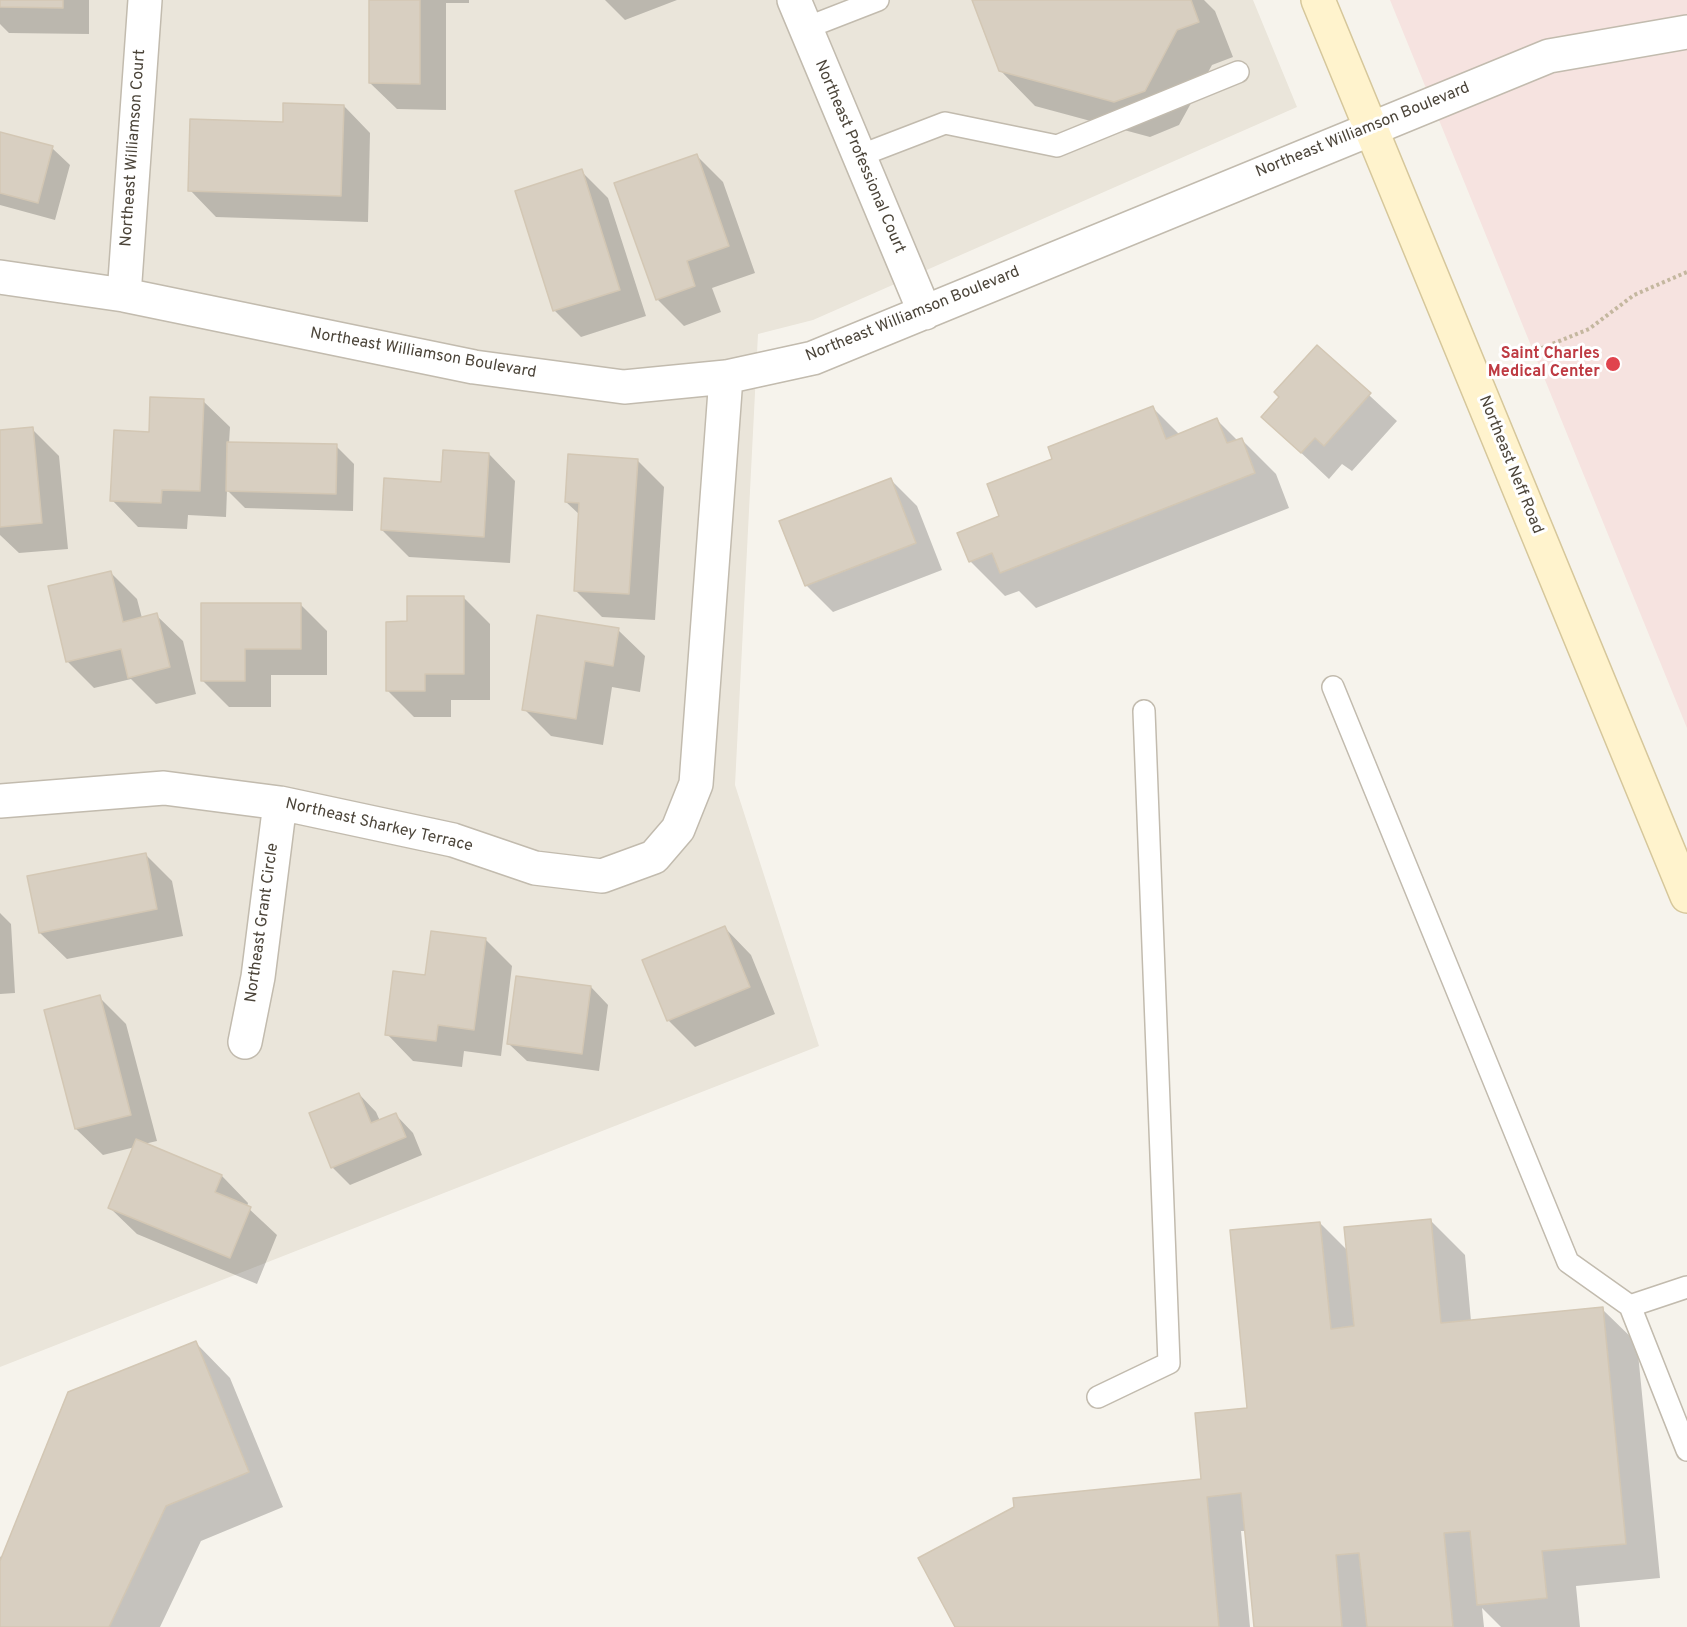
<!DOCTYPE html>
<style>
body{margin:0}
canvas{display:block;background:#f6f3ec}
</style>
<canvas width="1687" height="1627"></canvas>
<script>
const c = document.querySelector('canvas').getContext('2d');
c.lineJoin = 'round';
function paint(path, color) { c.fillStyle = color; c.fill(path, 'evenodd'); }
function strokePath(path, color, width, dash) { c.strokeStyle = color; c.lineWidth = width; c.lineCap = dash ? 'butt' : 'round'; c.setLineDash(dash || []); c.stroke(path); }
function drawText(font, color, halo, rows, align = 'center') {
  c.font = font + ' Overpass,sans-serif'; c.lineWidth = 6; c.setLineDash([]); c.textBaseline = 'middle'; c.strokeStyle = halo; c.fillStyle = color; for (const [text, x, y, turn = 0] of rows) {
    c.save(); c.translate(x, y); c.rotate((+turn || 0) * Math.PI / 180); c.textAlign = isNaN(turn) ? turn : align; if (halo) c.strokeText(text, 0, 0); c.fillText(text, 0, 0); c.restore();
  }
}
const residential = new Path2D(`
 M 0,0 L 1253,0 L 1297,107 L 813,320 L 758,334 L 735,785 L 819,1046 L 0,1367 Z`);
const medical = new Path2D(`
 M 1390,0 L 1687,0 L 1687,728 Z`);
const shadow = new Path2D(`
 M 0,0 L 89,0 L 89,34 L 9,33 L 0,24 Z
 M 370,0 L 469,0 L 469,3 L 446,3 L 446,110 L 397,109 L 370,83 Z
 M 605,0 L 677,0 L 625,20 Z
 M 973,0 L 1204,0 L 1215,11 L 1233,57 L 1212,65 L 1179,125 L 1150,137 L 1035,106 L 1000,70 Z
 M 344,106 L 370,133 L 368,222 L 216,217 L 190,190 L 284,123 Z
 M 0,133 L 52,148 L 70,165 L 55,220 L 0,205 Z
 M 696,155 L 723,182 L 755,273 L 712,288 L 721,312 L 684,326 L 657,299 Z
 M 581,171 L 608,198 L 646,316 L 581,337 L 554,310 Z
 M 1317,347 L 1397,421 L 1352,471 L 1342,464 L 1329,479 L 1263,417 L 1281,397 Z
 M 203,401 L 230,427 L 229,443 L 336,446 L 354,464 L 353,511 L 245,508 L 227,490 L 226,517 L 188,515 L 187,529 L 138,527 L 112,500 L 151,433 Z
 M 1153,408 L 1180,435 L 1217,420 L 1238,441 L 1241,439 L 1276,474 L 1289,508 L 1036,608 L 1019,591 L 1005,596 L 970,561 L 1001,517 Z
 M 32,429 L 59,456 L 68,549 L 19,553 L 0,535 L 0,432 Z
 M 489,454 L 515,481 L 510,563 L 409,557 L 382,530 L 442,483 Z
 M 637,460 L 664,487 L 655,620 L 602,617 L 575,590 L 580,515 L 566,502 Z
 M 890,479 L 917,506 L 942,570 L 833,612 L 806,585 Z
 M 111,573 L 137,599 L 142,618 L 156,615 L 183,641 L 196,694 L 156,704 L 131,679 L 94,688 L 67,661 Z
 M 463,597 L 490,624 L 490,700 L 451,700 L 451,717 L 414,717 L 387,690 L 408,623 Z
 M 300,604 L 327,631 L 327,675 L 271,675 L 271,707 L 229,707 L 202,680 Z
 M 618,630 L 645,656 L 640,692 L 612,687 L 603,745 L 551,736 L 524,709 Z
 M 145,854 L 172,881 L 183,936 L 67,959 L 40,933 Z
 M 0,913 L 11,924 L 15,993 L 0,994 Z
 M 725,928 L 751,955 L 775,1014 L 695,1047 L 668,1020 Z
 M 485,939 L 512,966 L 501,1056 L 464,1051 L 462,1067 L 413,1061 L 387,1034 L 427,977 Z
 M 591,987 L 608,1005 L 599,1071 L 527,1061 L 509,1044 Z
 M 99,997 L 126,1024 L 157,1141 L 144,1144 L 222,1176 L 248,1203 L 247,1207 L 277,1235 L 257,1284 L 137,1234 L 110,1208 L 135,1147 L 103,1155 L 76,1129 Z
 M 359,1094 L 376,1112 L 380,1121 L 396,1115 L 413,1133 L 422,1155 L 350,1185 L 332,1167 Z
 M 1430,1220 L 1465,1255 L 1471,1321 L 1602,1309 L 1637,1343 L 1660,1578 L 1576,1586 L 1580,1627 L 1501,1627 L 1482,1608 L 1484,1627 L 1255,1627 L 1246,1531 L 1241,1531 L 1250,1627 L 957,1627 L 1203,1481 L 1249,1409 L 1320,1223 L 1348,1251 Z
 M 196,1343 L 230,1378 L 283,1507 L 201,1541 L 160,1627 L 0,1627 L 0,1556 L 2,1559 Z`);
const building = new Path2D(`
 M 0,0 L 63,0 L 63,8 L 0,7 Z
 M 369,0 L 420,0 L 420,84 L 369,83 Z
 M 972,0 L 1191,0 L 1199,22 L 1177,30 L 1145,91 L 1114,102 L 999,71 Z
 M 283,103 L 344,105 L 341,196 L 188,191 L 190,119 L 283,122 Z
 M 0,132 L 53,146 L 38,203 L 0,193 Z
 M 697,154 L 729,246 L 687,261 L 695,286 L 656,300 L 614,183 Z
 M 582,169 L 620,290 L 553,311 L 515,191 Z
 M 1317,345 L 1371,393 L 1324,446 L 1315,438 L 1301,453 L 1261,417 L 1279,397 L 1274,392 Z
 M 150,397 L 204,399 L 200,491 L 162,490 L 161,503 L 110,501 L 114,430 L 149,432 Z
 M 1153,406 L 1166,439 L 1217,418 L 1227,443 L 1242,438 L 1255,473 L 1000,573 L 992,553 L 969,562 L 957,533 L 999,516 L 987,484 L 1052,459 L 1048,447 Z
 M 33,427 L 42,523 L 0,527 L 0,430 Z
 M 227,442 L 337,444 L 336,494 L 226,491 Z
 M 443,450 L 489,453 L 484,537 L 381,530 L 384,478 L 441,482 Z
 M 568,454 L 638,459 L 629,594 L 574,591 L 579,503 L 565,502 Z
 M 891,478 L 916,543 L 805,586 L 779,521 Z
 M 111,571 L 123,622 L 157,613 L 170,667 L 128,678 L 121,649 L 66,662 L 48,586 Z
 M 407,596 L 464,596 L 464,674 L 425,674 L 425,691 L 386,691 L 386,622 L 407,621 Z
 M 201,603 L 301,603 L 301,649 L 245,649 L 245,681 L 201,681 Z
 M 537,615 L 619,628 L 613,666 L 585,661 L 576,719 L 522,710 Z
 M 146,853 L 157,909 L 39,933 L 27,876 Z
 M 725,926 L 750,987 L 667,1021 L 642,960 Z
 M 431,931 L 486,938 L 474,1030 L 438,1025 L 436,1041 L 385,1035 L 393,971 L 425,975 Z
 M 516,976 L 591,986 L 582,1054 L 507,1044 Z
 M 100,995 L 131,1115 L 75,1129 L 44,1010 Z
 M 359,1093 L 371,1123 L 396,1113 L 406,1137 L 331,1168 L 309,1113 Z
 M 136,1139 L 222,1175 L 215,1192 L 251,1207 L 230,1258 L 108,1208 Z
 M 1431,1219 L 1441,1323 L 1603,1307 L 1626,1544 L 1542,1551 L 1547,1598 L 1477,1605 L 1470,1531 L 1444,1533 L 1453,1627 L 1367,1627 L 1359,1553 L 1336,1555 L 1342,1627 L 1254,1627 L 1241,1493 L 1207,1497 L 1219,1627 L 955,1627 L 918,1558 L 1014,1507 L 1013,1498 L 1201,1479 L 1195,1413 L 1247,1408 L 1230,1230 L 1320,1222 L 1331,1329 L 1354,1326 L 1344,1227 Z
 M 196,1341 L 249,1472 L 166,1506 L 109,1627 L 0,1627 L 0,1561 L 68,1392 Z`);
const path = new Path2D(`
 M 1525,355 L 1589,329 L 1634,295 L 1687,272`);
const service = new Path2D(`
 M 806,28 L 878,0
 M 859,156 L 945,123 L 1057,146 L 1238,72
 M 1333,687 L 1568,1262 L 1630,1306 L 1687,1450
 M 1630,1306 L 1687,1287
 M 1098,1397 L 1169,1363 L 1144,711`);
const minor = new Path2D(`
 M 794,0 L 925,313
 M 0,277 L 124,295 L 474,367 L 624,387 L 726,377 L 813,358 L 1549,56 L 1687,32
 M 124,295 L 145,0
 M 0,801 L 164,788 L 280,803 L 453,840 L 535,868 L 602,876 L 654,857 L 678,829 L 696,784 L 726,377
 M 245,1042 L 258,977 L 280,803`);
const secondary = new Path2D(`
 M 1318,0 L 1687,896`);
const markers = [
 [1613,364,8,"#e0444e"]
];
const streetNames = [
 ["Northeast Williamson Boulevard",1363,131,-22],
 ["Northeast Williamson Court",134,148,-86],
 ["Northeast Professional Court",859,157,67],
 ["Northeast Williamson Boulevard",913,315,-22],
 ["Northeast Williamson Boulevard",423,354,10],
 ["Northeast Neff Road",1510,465,68],
 ["Northeast Sharkey Terrace",379,826,13],
 ["Northeast Grant Circle",263,923,-82]
];
const healthNames = [
 ["Saint Charles",1600,355],
 ["Medical Center",1600,373]
];
paint(residential, '#eae5da');
paint(medical, '#f6e3e0');
paint(shadow, '#0003');
paint(building, '#d8cfc1');
strokePath(building, '#d3c7b4', 1.5);
strokePath(service, '#c2bbae', 24);
strokePath(minor, '#c2bbae', 36);
strokePath(secondary, '#d6c79b', 36);
strokePath(path, '#c4b79f', 4, [3, 3]);
strokePath(service, '#fff', 21);
strokePath(minor, '#fff', 33);
strokePath(secondary, '#fff3cd', 33);
for (const [x, y, r, color] of markers) { const dot = new Path2D(); dot.arc(x, y, r, 0, 2 * Math.PI); c.fillStyle = color; c.fill(dot); strokePath(dot, '#fff', 2); }
drawText('16px', '#4b4439', '#fff', streetNames);
drawText('bold 16px', '#be3a42', '#fff', healthNames, 'right');
</script>
